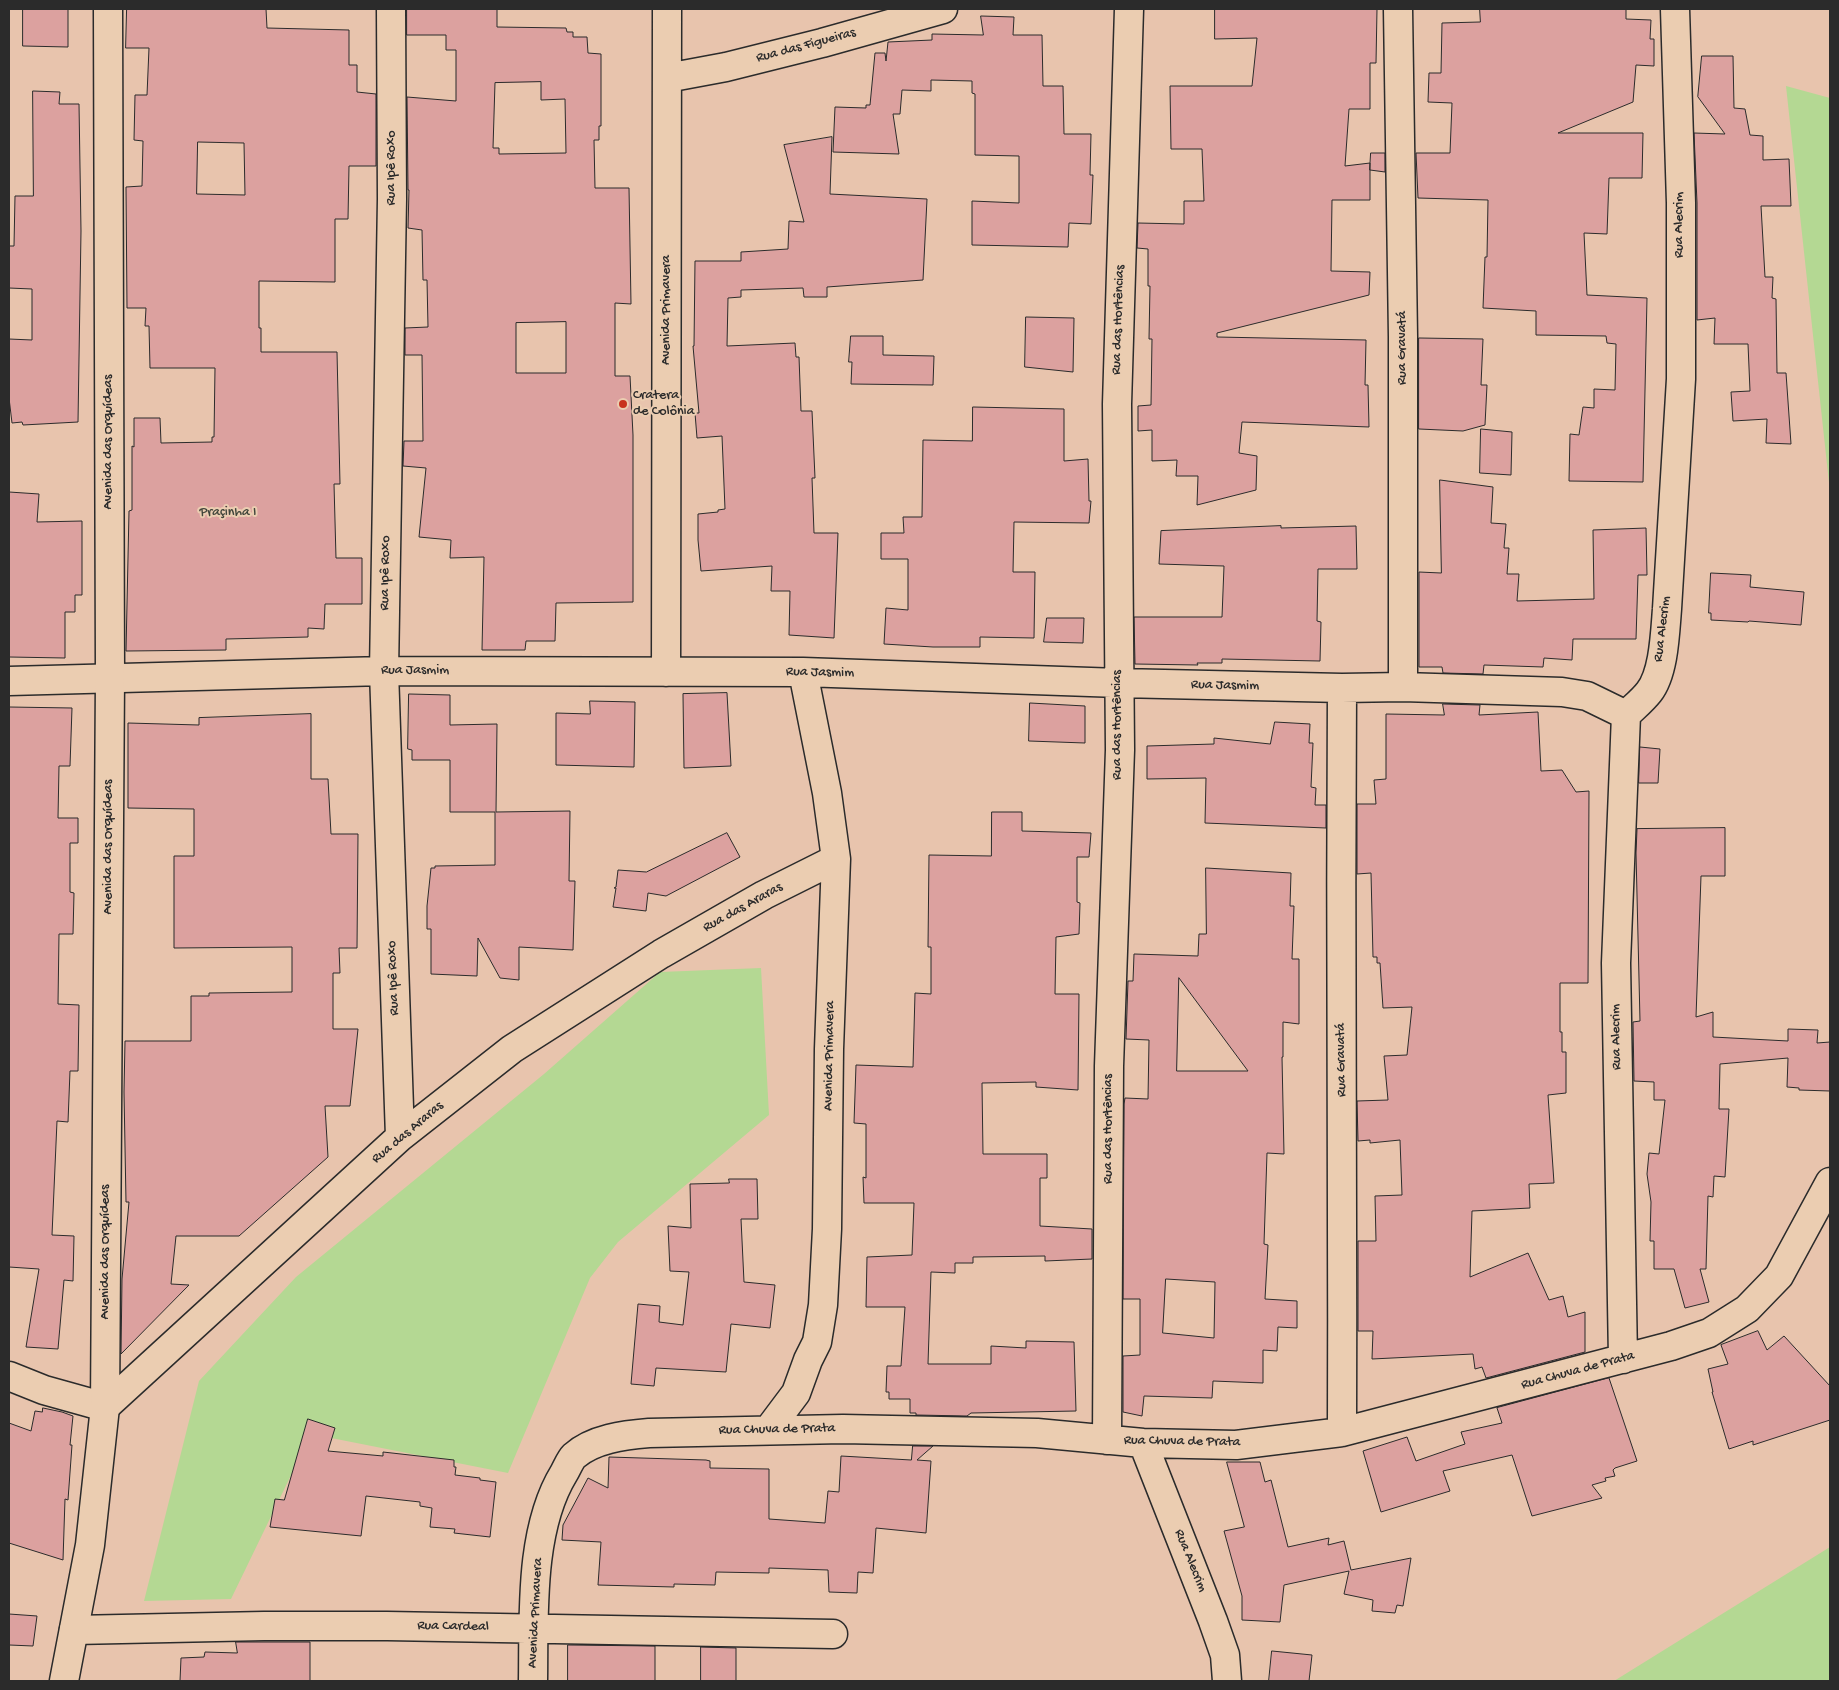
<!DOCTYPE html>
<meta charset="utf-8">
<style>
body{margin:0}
#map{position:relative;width:1839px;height:1690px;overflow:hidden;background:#e8c4ad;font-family:"Gochi Hand",sans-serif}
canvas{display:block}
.frame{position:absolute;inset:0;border:10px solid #2b2b2b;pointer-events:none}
</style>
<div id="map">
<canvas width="1839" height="1690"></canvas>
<div class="frame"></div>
</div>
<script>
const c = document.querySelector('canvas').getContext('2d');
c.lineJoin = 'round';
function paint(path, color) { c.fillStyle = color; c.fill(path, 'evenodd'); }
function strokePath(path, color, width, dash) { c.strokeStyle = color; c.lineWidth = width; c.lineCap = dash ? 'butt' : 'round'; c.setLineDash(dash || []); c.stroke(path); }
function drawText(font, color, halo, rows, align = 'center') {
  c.font = font + ' "Gochi Hand",sans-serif'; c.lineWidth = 4; c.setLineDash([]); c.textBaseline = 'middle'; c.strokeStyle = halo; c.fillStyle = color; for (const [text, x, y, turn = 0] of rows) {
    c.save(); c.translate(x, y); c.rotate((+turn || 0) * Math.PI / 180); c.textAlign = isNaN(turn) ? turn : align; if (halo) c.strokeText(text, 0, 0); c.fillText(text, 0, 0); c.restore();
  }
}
const green = new Path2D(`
 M 1786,86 L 1830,98 L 1830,492 Z
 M 761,968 L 769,1115 L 618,1242 L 590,1278 L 508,1473 L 311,1434 L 231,1599 L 144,1601 L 199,1381 L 296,1277 L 544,1074 L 660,972 Z
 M 1830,1547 L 1830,1681 L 1614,1681 Z`);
const building = new Path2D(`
 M 23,9 L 68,9 L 68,47 L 23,46 Z
 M 127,9 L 266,9 L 267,28 L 349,30 L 349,65 L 357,65 L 357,92 L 376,94 L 376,166 L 349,166 L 348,219 L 335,219 L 335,282 L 259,281 L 259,328 L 261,328 L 261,352 L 337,352 L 340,484 L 334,484 L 336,558 L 362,558 L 362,604 L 325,604 L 324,629 L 308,628 L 308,637 L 226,639 L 226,650 L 126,651 L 129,511 L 132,510 L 132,446 L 134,447 L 134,418 L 160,418 L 161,443 L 212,442 L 212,437 L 214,437 L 215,368 L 150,368 L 149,326 L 145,326 L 146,308 L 127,308 L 126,187 L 142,186 L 143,141 L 134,140 L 135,95 L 147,95 L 149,48 L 126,48 ZM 198,142 L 244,143 L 245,195 L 197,194 Z
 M 407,9 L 497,9 L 497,27 L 566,28 L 567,32 L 573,32 L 573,37 L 587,37 L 588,53 L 601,54 L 601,126 L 599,126 L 599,140 L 594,140 L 595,188 L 629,188 L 631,304 L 615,303 L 615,376 L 630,376 L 633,435 L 633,602 L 556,603 L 555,641 L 526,641 L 525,650 L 482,650 L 484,557 L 450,558 L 451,540 L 419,537 L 426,468 L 403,466 L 404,441 L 423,441 L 422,355 L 405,355 L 405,328 L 428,327 L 427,280 L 423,280 L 422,230 L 408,228 L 409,190 L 408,190 L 407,97 L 456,101 L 456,50 L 446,50 L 446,35 L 407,35 ZM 541,82 L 541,100 L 565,99 L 566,153 L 499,154 L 499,148 L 493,148 L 495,83 ZM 566,322 L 566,373 L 516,373 L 516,323 Z
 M 1215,9 L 1377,9 L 1376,63 L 1370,63 L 1370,109 L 1349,109 L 1345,166 L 1370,163 L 1370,200 L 1332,200 L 1331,271 L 1370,272 L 1369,295 L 1217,333 L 1217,337 L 1366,340 L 1365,385 L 1368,385 L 1369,427 L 1242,422 L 1239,453 L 1257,456 L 1256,490 L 1197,505 L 1198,476 L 1176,476 L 1177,460 L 1152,461 L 1152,430 L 1138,431 L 1138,406 L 1151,405 L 1152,339 L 1149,339 L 1150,286 L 1148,286 L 1148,249 L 1137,248 L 1138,223 L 1184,224 L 1184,201 L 1204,201 L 1202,149 L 1171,149 L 1170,86 L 1252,86 L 1257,38 L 1215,39 Z
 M 1480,9 L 1626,9 L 1626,19 L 1651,20 L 1650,39 L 1654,39 L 1654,66 L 1636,65 L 1633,102 L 1558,133 L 1643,133 L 1642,178 L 1609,178 L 1607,234 L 1584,233 L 1587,295 L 1647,298 L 1643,482 L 1569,481 L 1570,434 L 1579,435 L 1583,407 L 1594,408 L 1594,389 L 1615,390 L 1616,344 L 1607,343 L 1606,336 L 1536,335 L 1536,311 L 1483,308 L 1485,257 L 1487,257 L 1488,200 L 1418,198 L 1416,153 L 1450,153 L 1452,103 L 1428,102 L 1429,73 L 1441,73 L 1442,23 L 1480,22 Z
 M 981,16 L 1014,17 L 1013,35 L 1042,35 L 1043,86 L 1063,86 L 1064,134 L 1091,134 L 1090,175 L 1093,175 L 1091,224 L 1069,223 L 1068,247 L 972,245 L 972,201 L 1019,203 L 1019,156 L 975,155 L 975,94 L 972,93 L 972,81 L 931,80 L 931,91 L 902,90 L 900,114 L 893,114 L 899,154 L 833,152 L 835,107 L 866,108 L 866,105 L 870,105 L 875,53 L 885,53 L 886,61 L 888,42 L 932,40 L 932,34 L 983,35 Z
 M 1702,56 L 1733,56 L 1734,108 L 1745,109 L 1750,135 L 1763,136 L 1763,160 L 1789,159 L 1791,206 L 1761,206 L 1765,277 L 1773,277 L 1772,298 L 1776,299 L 1777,373 L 1786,373 L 1791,444 L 1766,443 L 1767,419 L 1733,421 L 1731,392 L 1750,391 L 1748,344 L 1714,344 L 1715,318 L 1697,320 L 1697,203 L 1694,133 L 1725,134 L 1698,97 Z
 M 33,91 L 60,92 L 59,104 L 79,104 L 81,231 L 78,422 L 23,425 L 22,422 L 12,423 L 9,398 L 9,339 L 32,340 L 32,289 L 9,288 L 9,246 L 14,246 L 15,196 L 33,196 Z
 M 832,137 L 830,194 L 927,199 L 923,280 L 827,287 L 827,297 L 804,297 L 803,288 L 741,290 L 741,297 L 728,298 L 727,346 L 795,343 L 796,357 L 799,357 L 801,411 L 812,411 L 815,478 L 812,478 L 814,533 L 838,533 L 834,638 L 789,635 L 790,591 L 771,591 L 772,566 L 701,571 L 698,540 L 698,514 L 718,512 L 718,510 L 725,509 L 722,436 L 697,438 L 695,413 L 699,413 L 693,346 L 694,346 L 695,261 L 741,261 L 741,252 L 788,249 L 789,221 L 804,222 L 784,145 Z
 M 1371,153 L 1385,153 L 1385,172 L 1370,170 Z
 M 1026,317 L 1074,318 L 1073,372 L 1025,367 Z
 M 851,336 L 883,336 L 883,355 L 934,356 L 933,385 L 851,384 L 852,362 L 849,362 Z
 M 1419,338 L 1483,339 L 1481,385 L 1487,385 L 1485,425 L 1463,431 L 1419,429 Z
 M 973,407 L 1064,409 L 1064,461 L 1088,459 L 1089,501 L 1091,501 L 1089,523 L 1014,522 L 1013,572 L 1035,572 L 1034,638 L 980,637 L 980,647 L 933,647 L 884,644 L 886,608 L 908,610 L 908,559 L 881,559 L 881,533 L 904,533 L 903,517 L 922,517 L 923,440 L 972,441 Z
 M 1481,429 L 1512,432 L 1511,475 L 1480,473 Z
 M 1440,480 L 1493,487 L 1491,523 L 1506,524 L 1504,548 L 1509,548 L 1507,574 L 1519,574 L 1517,601 L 1594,599 L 1593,530 L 1646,528 L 1647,575 L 1638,575 L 1636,639 L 1573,639 L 1572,660 L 1544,658 L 1543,667 L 1484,665 L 1483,674 L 1443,673 L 1442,667 L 1419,667 L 1419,572 L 1441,573 Z
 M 9,492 L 39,494 L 37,522 L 82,521 L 82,595 L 75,595 L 75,612 L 65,612 L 65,658 L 9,657 Z
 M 1281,526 L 1281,528 L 1356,526 L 1357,569 L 1318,569 L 1317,621 L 1321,622 L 1320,661 L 1222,659 L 1222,663 L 1197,663 L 1198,665 L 1135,664 L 1134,617 L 1222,617 L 1224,566 L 1159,564 L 1161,531 Z
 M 1711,573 L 1751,575 L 1750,587 L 1804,592 L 1801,625 L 1749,621 L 1748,622 L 1711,620 L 1711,613 L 1709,613 Z
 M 1047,618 L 1084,618 L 1083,643 L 1044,642 Z
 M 727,693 L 731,766 L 684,768 L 683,694 Z
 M 409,694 L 450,695 L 450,725 L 497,724 L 496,812 L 570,811 L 569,881 L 575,881 L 573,950 L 519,947 L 519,980 L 500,978 L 478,938 L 477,976 L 431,974 L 431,929 L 427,929 L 427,906 L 431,868 L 435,868 L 435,866 L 495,865 L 495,812 L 450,812 L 450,760 L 412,760 L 412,750 L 408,749 Z
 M 590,701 L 635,702 L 634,767 L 556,765 L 556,713 L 590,714 Z
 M 1030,703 L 1085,706 L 1085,743 L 1029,741 Z
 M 1443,704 L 1480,705 L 1479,715 L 1538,712 L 1541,771 L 1562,770 L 1576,792 L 1589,791 L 1588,983 L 1560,983 L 1560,1032 L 1562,1032 L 1562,1052 L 1566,1052 L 1566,1093 L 1548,1095 L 1554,1183 L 1529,1184 L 1530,1208 L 1472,1211 L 1470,1277 L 1528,1253 L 1549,1300 L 1563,1296 L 1568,1317 L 1585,1312 L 1585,1352 L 1486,1378 L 1482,1367 L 1475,1369 L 1473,1354 L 1372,1359 L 1373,1331 L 1358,1331 L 1358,1241 L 1376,1241 L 1375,1196 L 1402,1195 L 1400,1140 L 1370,1143 L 1370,1140 L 1358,1141 L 1357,1101 L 1388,1100 L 1384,1056 L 1407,1055 L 1412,1007 L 1383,1008 L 1380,963 L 1377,963 L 1377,957 L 1373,957 L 1371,873 L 1357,874 L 1357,804 L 1376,804 L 1374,780 L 1386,779 L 1386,714 L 1444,715 Z
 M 9,707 L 72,708 L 70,766 L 59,766 L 58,818 L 78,818 L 78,843 L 70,843 L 70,892 L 74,893 L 73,934 L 59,934 L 58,1004 L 79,1005 L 78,1071 L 70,1071 L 68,1122 L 57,1121 L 52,1235 L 74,1236 L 73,1281 L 64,1280 L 58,1349 L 26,1347 L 39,1269 L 9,1267 Z
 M 311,714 L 311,779 L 328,779 L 331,834 L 358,834 L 357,948 L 339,948 L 340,973 L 333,973 L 333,1029 L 358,1029 L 350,1106 L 325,1106 L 328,1157 L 239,1236 L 176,1236 L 171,1284 L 189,1285 L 121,1354 L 122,1279 L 129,1202 L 126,1202 L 124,1092 L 125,1041 L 191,1041 L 191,996 L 209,996 L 209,993 L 292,992 L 292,947 L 174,948 L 174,856 L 194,856 L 194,809 L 128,808 L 128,723 L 199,725 L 199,718 Z
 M 1275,722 L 1310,724 L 1309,743 L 1313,743 L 1311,787 L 1316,788 L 1315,805 L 1326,805 L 1326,828 L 1205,823 L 1206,778 L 1147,779 L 1147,746 L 1214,744 L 1214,738 L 1270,744 Z
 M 1640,747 L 1660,749 L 1658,783 L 1639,783 Z
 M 992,812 L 1022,812 L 1022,831 L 1091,833 L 1089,857 L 1077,857 L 1077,902 L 1080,903 L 1079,934 L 1056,937 L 1055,994 L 1079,994 L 1078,1090 L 1036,1087 L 1036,1082 L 982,1083 L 983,1154 L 1047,1154 L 1047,1178 L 1040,1178 L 1040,1226 L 1092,1229 L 1092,1259 L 1045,1261 L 1045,1256 L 973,1257 L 973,1263 L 955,1263 L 955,1273 L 931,1272 L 928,1364 L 991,1364 L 991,1346 L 1026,1348 L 1026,1341 L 1074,1342 L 1076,1411 L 971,1413 L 967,1416 L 916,1415 L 916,1413 L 910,1413 L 910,1399 L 889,1399 L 889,1392 L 886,1392 L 887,1366 L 901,1366 L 905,1307 L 866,1307 L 867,1257 L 912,1255 L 914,1203 L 864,1203 L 863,1177 L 866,1178 L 866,1124 L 854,1123 L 856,1065 L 913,1067 L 915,993 L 931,994 L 931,947 L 928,947 L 929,855 L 991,856 Z
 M 1725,828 L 1725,876 L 1701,876 L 1696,1017 L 1713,1012 L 1713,1037 L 1788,1041 L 1788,1029 L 1818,1030 L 1817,1043 L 1830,1042 L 1830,1091 L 1799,1090 L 1799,1088 L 1787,1087 L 1788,1058 L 1720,1064 L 1719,1109 L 1729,1109 L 1725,1177 L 1714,1176 L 1713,1197 L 1708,1196 L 1706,1269 L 1700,1269 L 1709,1302 L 1685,1308 L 1674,1269 L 1654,1269 L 1654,1241 L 1650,1241 L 1651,1202 L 1647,1174 L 1649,1153 L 1659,1154 L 1665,1100 L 1654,1100 L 1654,1082 L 1634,1081 L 1633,1022 L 1640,1021 L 1636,853 L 1637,829 Z
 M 727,833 L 740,857 L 666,896 L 648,893 L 646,911 L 613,907 L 616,888 L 614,888 L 616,887 L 618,870 L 646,872 Z
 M 1206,868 L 1291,873 L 1290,906 L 1294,906 L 1292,959 L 1299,959 L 1299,1024 L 1283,1022 L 1283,1057 L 1282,1057 L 1284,1154 L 1267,1153 L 1264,1244 L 1268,1245 L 1265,1299 L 1297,1301 L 1297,1328 L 1278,1327 L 1277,1351 L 1263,1350 L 1263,1383 L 1213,1381 L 1212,1398 L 1144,1396 L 1142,1416 L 1123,1412 L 1123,1356 L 1140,1355 L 1140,1299 L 1123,1299 L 1124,1104 L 1125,1098 L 1148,1099 L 1149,1040 L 1126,1039 L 1128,981 L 1133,981 L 1134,954 L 1198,956 L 1199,934 L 1206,934 ZM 1179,978 L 1248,1071 L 1177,1071 ZM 1166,1279 L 1215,1282 L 1214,1338 L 1163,1333 Z
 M 729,1179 L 757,1179 L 758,1219 L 741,1219 L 744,1282 L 775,1285 L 770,1328 L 731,1324 L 726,1372 L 656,1368 L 654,1386 L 631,1384 L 638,1304 L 660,1306 L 659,1322 L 683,1325 L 689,1272 L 670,1271 L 668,1226 L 691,1228 L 690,1184 L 729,1183 Z
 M 1758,1331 L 1767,1350 L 1784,1336 L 1830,1386 L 1830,1420 L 1753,1445 L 1753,1441 L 1729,1449 L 1712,1392 L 1713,1392 L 1708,1369 L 1728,1364 L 1721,1345 Z
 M 1609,1378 L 1637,1461 L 1615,1468 L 1613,1470 L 1615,1476 L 1605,1478 L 1606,1481 L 1592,1485 L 1602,1498 L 1532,1516 L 1512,1455 L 1443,1471 L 1450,1491 L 1381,1512 L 1363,1451 L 1407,1437 L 1416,1461 L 1465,1444 L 1461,1432 L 1502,1423 L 1497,1408 Z
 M 43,1408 L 62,1412 L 73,1416 L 70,1445 L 72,1445 L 68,1500 L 65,1499 L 63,1560 L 9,1543 L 9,1423 L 31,1431 L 35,1411 L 42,1412 Z
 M 308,1419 L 335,1428 L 328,1451 L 383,1456 L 383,1452 L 454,1460 L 454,1467 L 456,1467 L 455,1475 L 480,1478 L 480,1480 L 496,1482 L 490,1537 L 454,1533 L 455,1529 L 430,1527 L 432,1508 L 420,1506 L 420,1502 L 366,1496 L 361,1536 L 270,1527 L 275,1499 L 284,1500 Z
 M 913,1446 L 933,1446 L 917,1460 L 931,1461 L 926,1533 L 876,1528 L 873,1573 L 858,1572 L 857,1593 L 829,1592 L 828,1570 L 769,1568 L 769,1573 L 716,1572 L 715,1585 L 674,1584 L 674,1587 L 598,1585 L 601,1542 L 562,1540 L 563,1525 L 588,1478 L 608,1488 L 609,1457 L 706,1460 L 710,1461 L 710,1468 L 769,1469 L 769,1519 L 825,1523 L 828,1491 L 839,1492 L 841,1456 L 911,1460 Z
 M 1227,1462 L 1260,1462 L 1265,1482 L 1271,1480 L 1288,1547 L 1329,1538 L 1328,1545 L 1344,1541 L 1351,1570 L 1411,1558 L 1403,1606 L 1397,1605 L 1395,1613 L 1372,1611 L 1373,1600 L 1344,1594 L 1349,1571 L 1284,1585 L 1280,1622 L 1242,1620 L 1242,1596 L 1224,1531 L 1244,1527 Z
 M 9,1614 L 37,1616 L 33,1646 L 9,1645 Z
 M 236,1642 L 310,1642 L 310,1681 L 180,1681 L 181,1658 L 204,1657 L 205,1652 L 237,1653 Z
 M 568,1645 L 655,1646 L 655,1681 L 568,1681 Z
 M 701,1647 L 736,1648 L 736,1681 L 701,1681 Z
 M 1272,1651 L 1312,1655 L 1309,1681 L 1269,1681 Z`);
const street = new Path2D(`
 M 391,9 L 392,199 L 384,671 L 400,1137
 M 1398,9 L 1403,337 L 1403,687
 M 667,78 L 726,67 L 822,43 L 943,9
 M 666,672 L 667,9
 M 9,681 L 384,671 L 803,672 L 1119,683 L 1342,688 L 1403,687 L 1562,692 L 1587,696 L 1626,715
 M 1623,1359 L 1616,963 L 1626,715 C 1634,707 1642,701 1649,692 C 1664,673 1665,633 1667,609 L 1681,379 L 1681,203 L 1675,9
 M 9,1376 L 44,1390 L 105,1407 L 400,1137 L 512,1049 L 661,954 L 764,895 L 836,859
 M 769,1429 L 796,1393 L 808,1360 L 817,1342 L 823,1305 L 827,1229 L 829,1049 L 836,859 L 827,793 L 803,672
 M 1342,1432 C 1343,1184 1340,936 1342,688
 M 1107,1440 L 1109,1066 L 1120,750 L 1117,404 L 1129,9
 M 1143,1443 L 1213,1621 L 1225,1655 L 1227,1681
 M 74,1630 L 264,1626 L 387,1626 L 833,1634
 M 533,1681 C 534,1616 529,1530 564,1473 C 567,1468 570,1460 574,1456 C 593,1439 624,1435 649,1433 L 843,1429 L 1037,1433 L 1143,1443 L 1236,1445 L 1342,1432 L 1671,1346 L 1709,1333 L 1747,1309 L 1779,1276 L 1830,1182`);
const secondary = new Path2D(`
 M 64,1681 L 90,1545 L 105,1407 L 110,677 L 108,9`);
const markers = [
 [623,404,5,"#c8321e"]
];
const streetNames = [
 ["Rua das Figueiras",806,46,-15],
 ["Rua Ipê Roxo",392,168,-90],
 ["Rua Alecrim",1680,225,-90],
 ["Avenida Primavera",667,310,-90],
 ["Rua das Hortências",1119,320,-88],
 ["Rua Gravatá",1403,348,-90],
 ["Avenida das Orquídeas",109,442,-90],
 ["Rua Ipê Roxo",386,573,-89],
 ["Rua Alecrim",1663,629,-83],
 ["Rua Jasmim",415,671],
 ["Rua Jasmim",820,673,1],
 ["Rua Jasmim",1225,686,1],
 ["Rua das Hortências",1118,725,-90],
 ["Avenida das Orquídeas",109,847,-90],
 ["Rua das Araras",743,908,-29],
 ["Rua Ipê Roxo",394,978,-92],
 ["Rua Alecrim",1617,1037,-91],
 ["Avenida Primavera",830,1056,-89],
 ["Rua Gravatá",1342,1060,-91],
 ["Rua das Hortências",1109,1129,-90],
 ["Rua das Araras",408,1133,-40],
 ["Avenida das Orquídeas",106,1252,-90],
 ["Rua Chuva de Prata",1578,1371,-15],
 ["Rua Chuva de Prata",777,1430,-1],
 ["Rua Chuva de Prata",1182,1442,1],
 ["Rua Alecrim",1190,1561,68],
 ["Avenida Primavera",536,1613,-87],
 ["Rua Cardeal",453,1627,1]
];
const poiNames = [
 ["Cratera",633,396],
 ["de Colônia",633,412]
];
const parkNames = [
 ["Praçinha I",228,513]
];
paint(green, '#b4d893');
paint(building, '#dca19f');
strokePath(building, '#2b2b2b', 1);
strokePath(street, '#2b2b2b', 31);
strokePath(secondary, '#2b2b2b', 31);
strokePath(street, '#ebcdb1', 28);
strokePath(secondary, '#ebcdb1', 28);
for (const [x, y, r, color] of markers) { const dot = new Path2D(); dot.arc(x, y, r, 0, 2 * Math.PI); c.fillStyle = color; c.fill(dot); strokePath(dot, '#ebcdb1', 2); }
drawText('14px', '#2b2b2b', '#ebcdb1', streetNames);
drawText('14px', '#2b2b2b', '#ebcdb1', poiNames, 'left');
drawText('14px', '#40453b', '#ebcdb1', parkNames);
</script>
